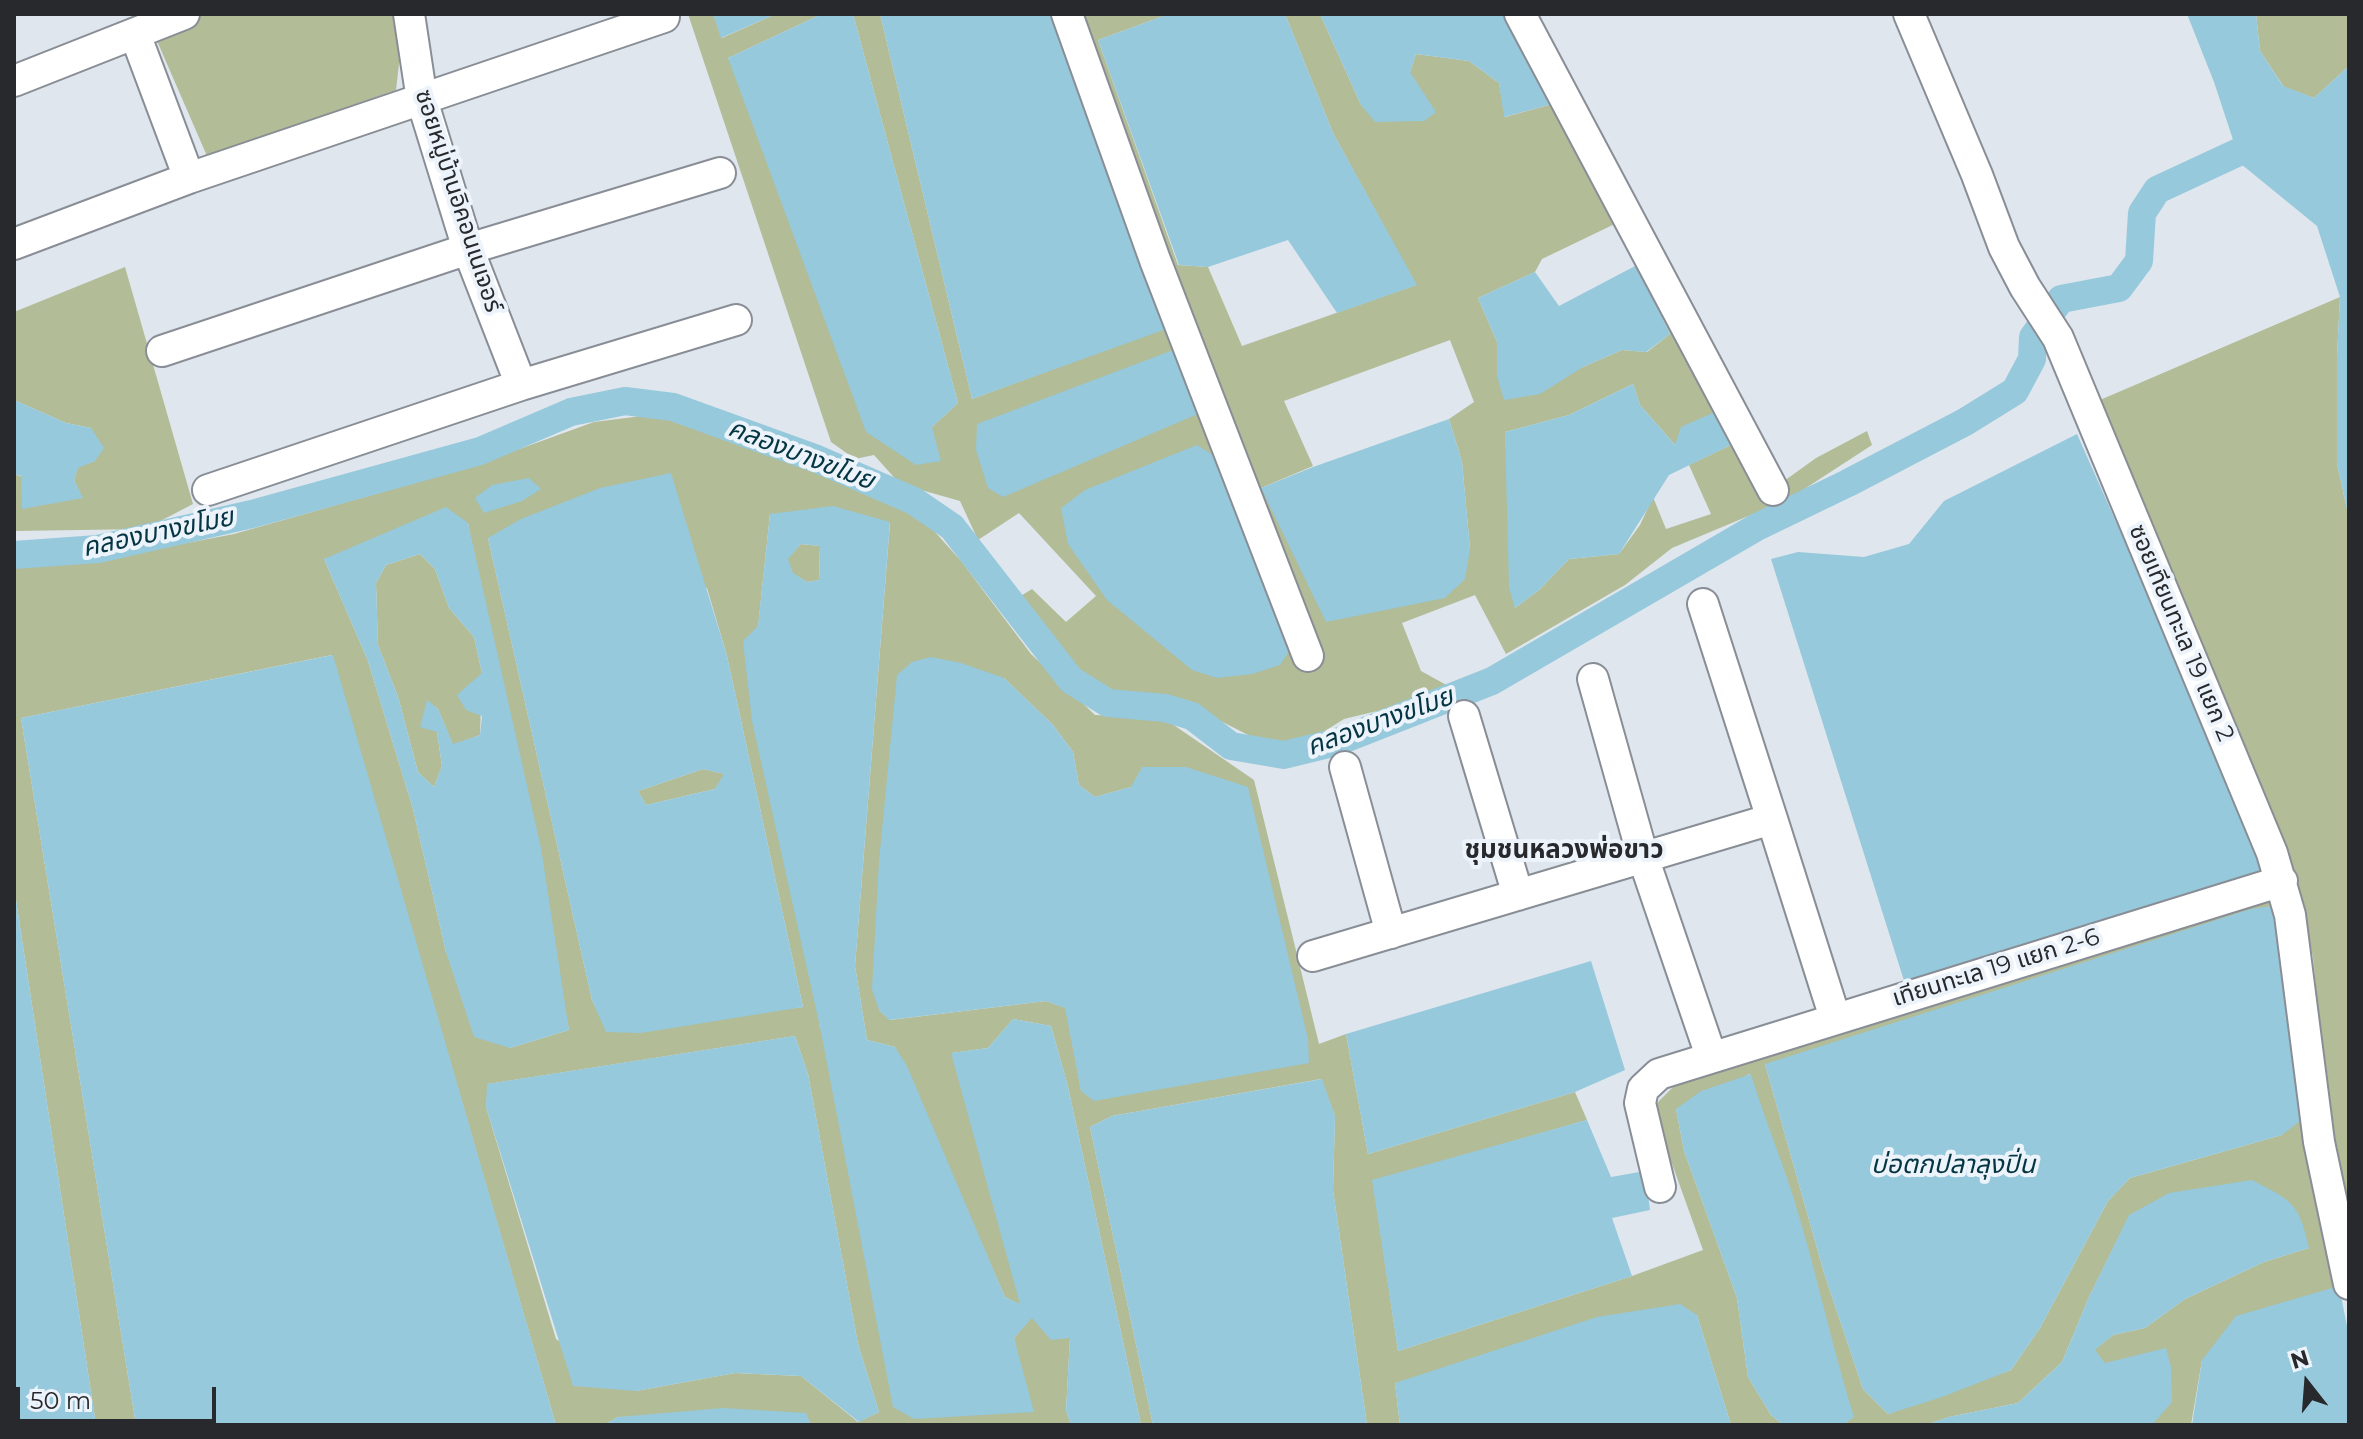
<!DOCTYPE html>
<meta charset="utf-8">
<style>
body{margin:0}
#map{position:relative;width:2363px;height:1439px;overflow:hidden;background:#dfe6ee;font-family:Montserrat,sans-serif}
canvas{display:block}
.frame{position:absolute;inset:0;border:16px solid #27292c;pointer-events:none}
.north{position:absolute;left:2267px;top:1343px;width:80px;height:80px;-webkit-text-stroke:6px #edf3fb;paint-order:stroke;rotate:343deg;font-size:22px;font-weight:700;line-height:32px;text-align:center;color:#27292c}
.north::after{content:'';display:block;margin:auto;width:28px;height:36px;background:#27292c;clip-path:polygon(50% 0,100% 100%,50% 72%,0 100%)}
.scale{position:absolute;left:16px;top:1387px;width:200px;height:36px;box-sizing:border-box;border:4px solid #27292c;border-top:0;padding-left:10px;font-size:24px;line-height:28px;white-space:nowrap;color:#27292c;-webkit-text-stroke:6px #edf3fb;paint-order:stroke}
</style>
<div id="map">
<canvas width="2363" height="1439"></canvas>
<div class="frame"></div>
<div class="north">N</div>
<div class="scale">50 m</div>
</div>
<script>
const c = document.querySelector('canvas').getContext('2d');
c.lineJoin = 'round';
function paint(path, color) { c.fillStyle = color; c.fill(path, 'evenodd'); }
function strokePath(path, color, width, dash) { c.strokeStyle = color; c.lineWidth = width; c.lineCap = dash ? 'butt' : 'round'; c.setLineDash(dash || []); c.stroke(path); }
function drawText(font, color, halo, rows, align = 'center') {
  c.font = font + ' Montserrat,"Noto Sans Thai",sans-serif'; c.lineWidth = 8; c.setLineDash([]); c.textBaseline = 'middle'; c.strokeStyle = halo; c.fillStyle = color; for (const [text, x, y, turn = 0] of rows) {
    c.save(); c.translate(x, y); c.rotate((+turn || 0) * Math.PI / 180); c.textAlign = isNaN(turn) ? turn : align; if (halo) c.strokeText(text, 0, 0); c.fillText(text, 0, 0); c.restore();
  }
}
const green = new Path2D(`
 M 204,14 L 397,14 L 400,55 L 396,90 L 207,156 L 154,34 Z
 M 688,14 L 713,14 L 722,38 L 776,14 L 822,14 L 728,58 L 932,427 L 958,403 L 853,14 L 880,14 L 972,399 L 1168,327 L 1056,14 L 1169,14 L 1098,40 L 1178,265 L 1208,267 L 1242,346 L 1416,285 L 1333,133 L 1285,14 L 1320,14 L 1361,105 L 1410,72 L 1416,54 L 1469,61 L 1499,83 L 1505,117 L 1556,103 L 1623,220 L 1542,259 L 1535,272 L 1478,298 L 1497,342 L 1497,376 L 1583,367 L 1622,350 L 1647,352 L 1670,334 L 1637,265 L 1646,263 L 1722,409 L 1676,446 L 1640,405 L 1633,384 L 1569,415 L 1505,432 L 1515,608 L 1539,590 L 1569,559 L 1619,554 L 1640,525 L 1653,497 L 1666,529 L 1711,514 L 1689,465 L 1735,443 L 1759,499 L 1816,458 L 1867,431 L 1872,445 L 1789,499 L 1672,548 L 1625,585 L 1506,654 L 1475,595 L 1402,623 L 1421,671 L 1450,687 L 1423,700 L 1344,719 L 1317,736 L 1284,745 L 1256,739 L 1193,707 L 1143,697 L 1107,694 L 1062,656 L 1019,597 L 1032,589 L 1066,622 L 1096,596 L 1019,513 L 978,540 L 960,501 L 900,484 L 874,455 L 855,459 L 831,442 ZM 1450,340 L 1474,402 L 1449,419 L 1462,462 L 1470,549 L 1261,488 L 1313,466 L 1284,401 Z
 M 2256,14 L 2349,14 L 2349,66 L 2314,98 L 2284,87 L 2260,51 Z
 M 125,267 L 193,504 L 145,529 L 14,531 L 14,474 L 82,498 L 74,480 L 78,467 L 95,461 L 91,428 L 66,423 L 14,400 L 14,312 Z
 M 2340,297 L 2337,356 L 2337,464 L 2349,518 L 2349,1220 L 2331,1143 L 2313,957 L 2284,841 L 2100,400 Z
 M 650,415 L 684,418 L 876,497 L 927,523 L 961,561 L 1031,654 L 1095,715 L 1162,717 L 1254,780 L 1319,1044 L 1346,1034 L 1368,1154 L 1575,1092 L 1587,1120 L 1373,1181 L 1398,1351 L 1632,1276 L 1703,1250 L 1652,1108 L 1677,1083 L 2277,890 L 2339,1286 L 2202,1360 L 2191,1425 L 2152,1425 L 2094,1350 L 2113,1335 L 2145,1328 L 2185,1299 L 2264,1262 L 2309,1248 L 2129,1216 L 2089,1297 L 2062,1362 L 2018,1403 L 1949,1417 L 1926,1425 L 1843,1425 L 1853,1417 L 1750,1074 L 1676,1109 L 1684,1151 L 1737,1298 L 1748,1377 L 1771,1415 L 1783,1425 L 1731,1425 L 1697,1315 L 1395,1383 L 1400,1425 L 1367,1425 L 1333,1190 L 1335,1116 L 1321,1079 L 1112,1116 L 1090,1127 L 1153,1425 L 1141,1425 L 1068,1087 L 1051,1026 L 1013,1019 L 988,1048 L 952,1053 L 1021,1305 L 1005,1297 L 895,1047 L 867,1040 L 855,966 L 890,523 L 770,514 L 758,627 L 820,1027 L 1020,1366 L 1014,1338 L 1032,1317 L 1070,1338 L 1066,1410 L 1071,1425 L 811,1425 L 805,1413 L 618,1417 L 604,1425 L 556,1425 L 332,655 L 21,718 L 136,1425 L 96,1425 L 14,887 L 14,566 L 82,563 L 234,534 L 467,468 L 594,422 ZM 468,523 L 569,1030 L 510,1048 L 446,952 L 413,809 L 368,661 L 324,559 ZM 488,538 L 707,588 L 727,656 L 803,1007 L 607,1032 L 592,1000 ZM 1004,678 L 1053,725 L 1073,752 L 1079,785 L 1095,797 L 1131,787 L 1081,1090 L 1066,1008 L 1046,1001 L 890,1020 L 879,1010 ZM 795,1036 L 808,1074 L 858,1344 L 879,1412 L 858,1422 L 801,1376 L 735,1373 L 636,1391 L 556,1339 L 486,1107 L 488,1084 ZM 1765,1064 L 2282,1135 L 2130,1178 L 2108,1201 L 2040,1328 L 2011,1370 L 1888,1414 L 1863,1389 L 1824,1273 Z
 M 801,544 L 820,546 L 819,580 L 807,582 L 792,573 L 787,559 Z
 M 420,554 L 435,569 L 449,608 L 474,637 L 482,673 L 480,735 L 453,745 L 438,709 L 427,701 L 437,732 L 442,766 L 434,787 L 418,772 L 398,697 L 378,645 L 376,583 L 386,565 Z
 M 703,769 L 725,774 L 715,789 L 646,805 L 638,791 Z`);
const water = new Path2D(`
 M 713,14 L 776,14 L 721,38 Z
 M 822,14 L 853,14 L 958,403 L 932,427 L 941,461 L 916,465 L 866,432 L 728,58 Z
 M 880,14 L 1056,14 L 1169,328 L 972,399 Z
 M 1169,14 L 1285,14 L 1333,133 L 1417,285 L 1337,313 L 1288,240 L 1208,267 L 1179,265 L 1098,40 Z
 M 1320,14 L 1507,14 L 1556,103 L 1504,117 L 1499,83 L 1469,61 L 1416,54 L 1410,72 L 1436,112 L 1424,121 L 1375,122 L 1361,105 Z
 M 2187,14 L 2256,14 L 2260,51 L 2283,86 L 2314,98 L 2349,66 L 2349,518 L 2337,464 L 2337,356 L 2340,297 L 2317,226 L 2241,164 L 2214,82 Z
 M 1637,265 L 1670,334 L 1646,352 L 1622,350 L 1583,367 L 1540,394 L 1504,400 L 1497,376 L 1497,342 L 1478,298 L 1535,272 L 1559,306 Z
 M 1176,349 L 1205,411 L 1003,497 L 988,488 L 976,450 L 977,424 Z
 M 1633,384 L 1640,405 L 1675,445 L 1681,427 L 1722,409 L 1735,443 L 1669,475 L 1619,554 L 1569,559 L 1539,590 L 1515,608 L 1509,588 L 1505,432 L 1569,415 Z
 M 14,400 L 66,423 L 91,428 L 104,448 L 95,461 L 78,468 L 74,480 L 83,498 L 22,509 L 21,476 L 14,474 Z
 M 1449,419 L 1462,462 L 1470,549 L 1465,579 L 1445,598 L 1326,622 L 1261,488 L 1313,467 Z
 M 2077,434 L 2268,864 L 2264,873 L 1906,987 L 1771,559 L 1798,552 L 1864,557 L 1909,544 L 1944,501 Z
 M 1197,445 L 1221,460 L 1294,644 L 1280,665 L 1252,674 L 1217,678 L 1192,670 L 1107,600 L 1068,544 L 1061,508 L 1085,490 Z
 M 671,473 L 727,656 L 803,1007 L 641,1033 L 606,1032 L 592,1000 L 488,538 L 521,519 L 600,488 ZM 703,769 L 724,774 L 715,789 L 646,805 L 638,791 Z
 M 529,478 L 541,489 L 522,501 L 484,513 L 475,498 L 492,485 Z
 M 833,506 L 890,522 L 855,966 L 867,1040 L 895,1047 L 907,1066 L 1005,1297 L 1020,1304 L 951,1053 L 988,1048 L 1013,1019 L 1051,1026 L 1068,1087 L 1141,1425 L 1071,1425 L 1066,1410 L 1070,1338 L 1051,1340 L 1032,1318 L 1014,1338 L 1034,1412 L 914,1419 L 893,1407 L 820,1027 L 752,721 L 743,641 L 758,626 L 770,514 ZM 801,544 L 820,546 L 819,580 L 807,582 L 793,573 L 788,559 Z
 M 446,507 L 468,523 L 541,848 L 569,1030 L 510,1048 L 474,1037 L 446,952 L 413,809 L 368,661 L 324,559 ZM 420,554 L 435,569 L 449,608 L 474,637 L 482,673 L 457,695 L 466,710 L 482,716 L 480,735 L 453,744 L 438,709 L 427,700 L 420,727 L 437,732 L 442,766 L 434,787 L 418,772 L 398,697 L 378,645 L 376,583 L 386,565 Z
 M 333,655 L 556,1425 L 136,1425 L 21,718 Z
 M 931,657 L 961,663 L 1004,678 L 1053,725 L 1073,752 L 1079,785 L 1095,797 L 1131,787 L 1142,767 L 1186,767 L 1248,787 L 1308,1039 L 1309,1063 L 1094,1101 L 1081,1091 L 1065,1008 L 1046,1001 L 889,1020 L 879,1010 L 872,989 L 879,861 L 897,675 L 912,662 Z
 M 14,887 L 96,1425 L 14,1425 Z
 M 2272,906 L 2279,921 L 2304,1118 L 2282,1135 L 2130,1178 L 2108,1201 L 2040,1328 L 2011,1370 L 1942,1397 L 1888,1414 L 1863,1389 L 1824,1273 L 1765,1064 L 2251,909 Z
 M 1591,961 L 1625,1070 L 1575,1092 L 1368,1154 L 1346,1034 Z
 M 795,1036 L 808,1074 L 858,1344 L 879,1412 L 859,1422 L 801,1376 L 735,1373 L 636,1391 L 573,1386 L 486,1107 L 487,1084 Z
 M 1751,1074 C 1763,1115 1780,1155 1793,1196 C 1816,1269 1831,1344 1854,1417 L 1843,1425 L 1783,1425 L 1771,1415 L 1748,1377 L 1737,1298 L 1684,1151 L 1676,1109 L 1701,1091 Z
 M 1322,1079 L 1335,1116 L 1333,1190 L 1367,1425 L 1153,1425 L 1090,1127 L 1112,1116 Z
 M 1587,1120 L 1611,1177 L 1645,1171 L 1650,1210 L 1612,1218 L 1632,1276 L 1398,1351 L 1372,1180 Z
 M 2252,1180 C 2292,1201 2299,1202 2309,1248 L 2264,1262 L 2185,1299 L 2145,1328 L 2113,1335 L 2095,1350 L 2105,1363 L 2166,1348 L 2171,1367 L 2172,1402 L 2152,1425 L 1926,1425 L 1949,1417 L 2018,1403 L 2062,1362 L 2089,1297 L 2129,1215 L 2169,1193 Z
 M 2339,1286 L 2349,1336 L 2349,1425 L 2192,1425 L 2202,1360 L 2236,1316 Z
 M 1680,1304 L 1697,1315 L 1731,1425 L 1400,1425 L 1395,1383 L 1597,1317 Z
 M 723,1408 L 806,1413 L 811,1425 L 604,1425 L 618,1417 Z`);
const canal = new Path2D(`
 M 14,555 L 98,549 L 252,514 L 480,451 L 571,412 L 625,401 L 673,407 L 817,459 L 914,501 L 952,527 L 1071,680 L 1108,703 L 1165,708 L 1192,716 L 1231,746 L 1284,755 L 1337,742 L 1492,681 L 1757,527 L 1848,483 L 1965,422 L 2015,391 L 2032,359 L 2033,337 L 2061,299 L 2119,288 L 2139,261 L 2142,213 L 2157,190 L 2271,137`);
const street = new Path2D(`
 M 409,14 L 422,100 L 468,249 L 521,385
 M 1067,14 L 1155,260 L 1308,656
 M 1520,14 L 1773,490
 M 1909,14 L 1977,175 L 2004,247 L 2025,287 L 2058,338 L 2272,853 L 2290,915 L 2319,1142 L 2349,1284
 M 135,34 L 189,178
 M 14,81 L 184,14
 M 14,244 L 189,178 L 664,17
 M 162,351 L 468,249 L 720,173
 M 208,490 L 521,385 L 736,320
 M 1703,604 L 1772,819
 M 1593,679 L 1643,857 L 1711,1056
 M 1464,716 L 1518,895
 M 1345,767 L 1391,933
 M 1313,956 L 1772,819 L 1835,1018
 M 1660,1187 L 1640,1103 L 1643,1089 L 1659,1074 L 2282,881`);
const streetNames = [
 ["ซอยหมู่บ้านอิคอนเนเจอร์",458,201,72],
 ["ซอยเทียนทะเล 19 แยก 2",2181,633,67],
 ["เทียนทะเล 19 แยก 2-6",1996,968,-17]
];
const waterNames = [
 ["คลองบางขโมย",801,455,21],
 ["คลองบางขโมย",158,533,-12],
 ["คลองบางขโมย",1380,722,-20],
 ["บ่อตกปลาลุงปิ่น",1953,1165]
];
const neighbourhoodNames = [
 ["ชุมชนหลวงพ่อขาว",1564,850]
];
paint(green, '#b2bc97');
paint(water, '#96c9db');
strokePath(canal, '#96c9db', 28);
strokePath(street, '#898e96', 34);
strokePath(street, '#fff', 30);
drawText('24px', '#27292c', '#edf3fb', streetNames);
drawText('italic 26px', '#043542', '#edf3fb', waterNames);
drawText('bold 26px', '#27292c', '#edf3fb', neighbourhoodNames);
</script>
